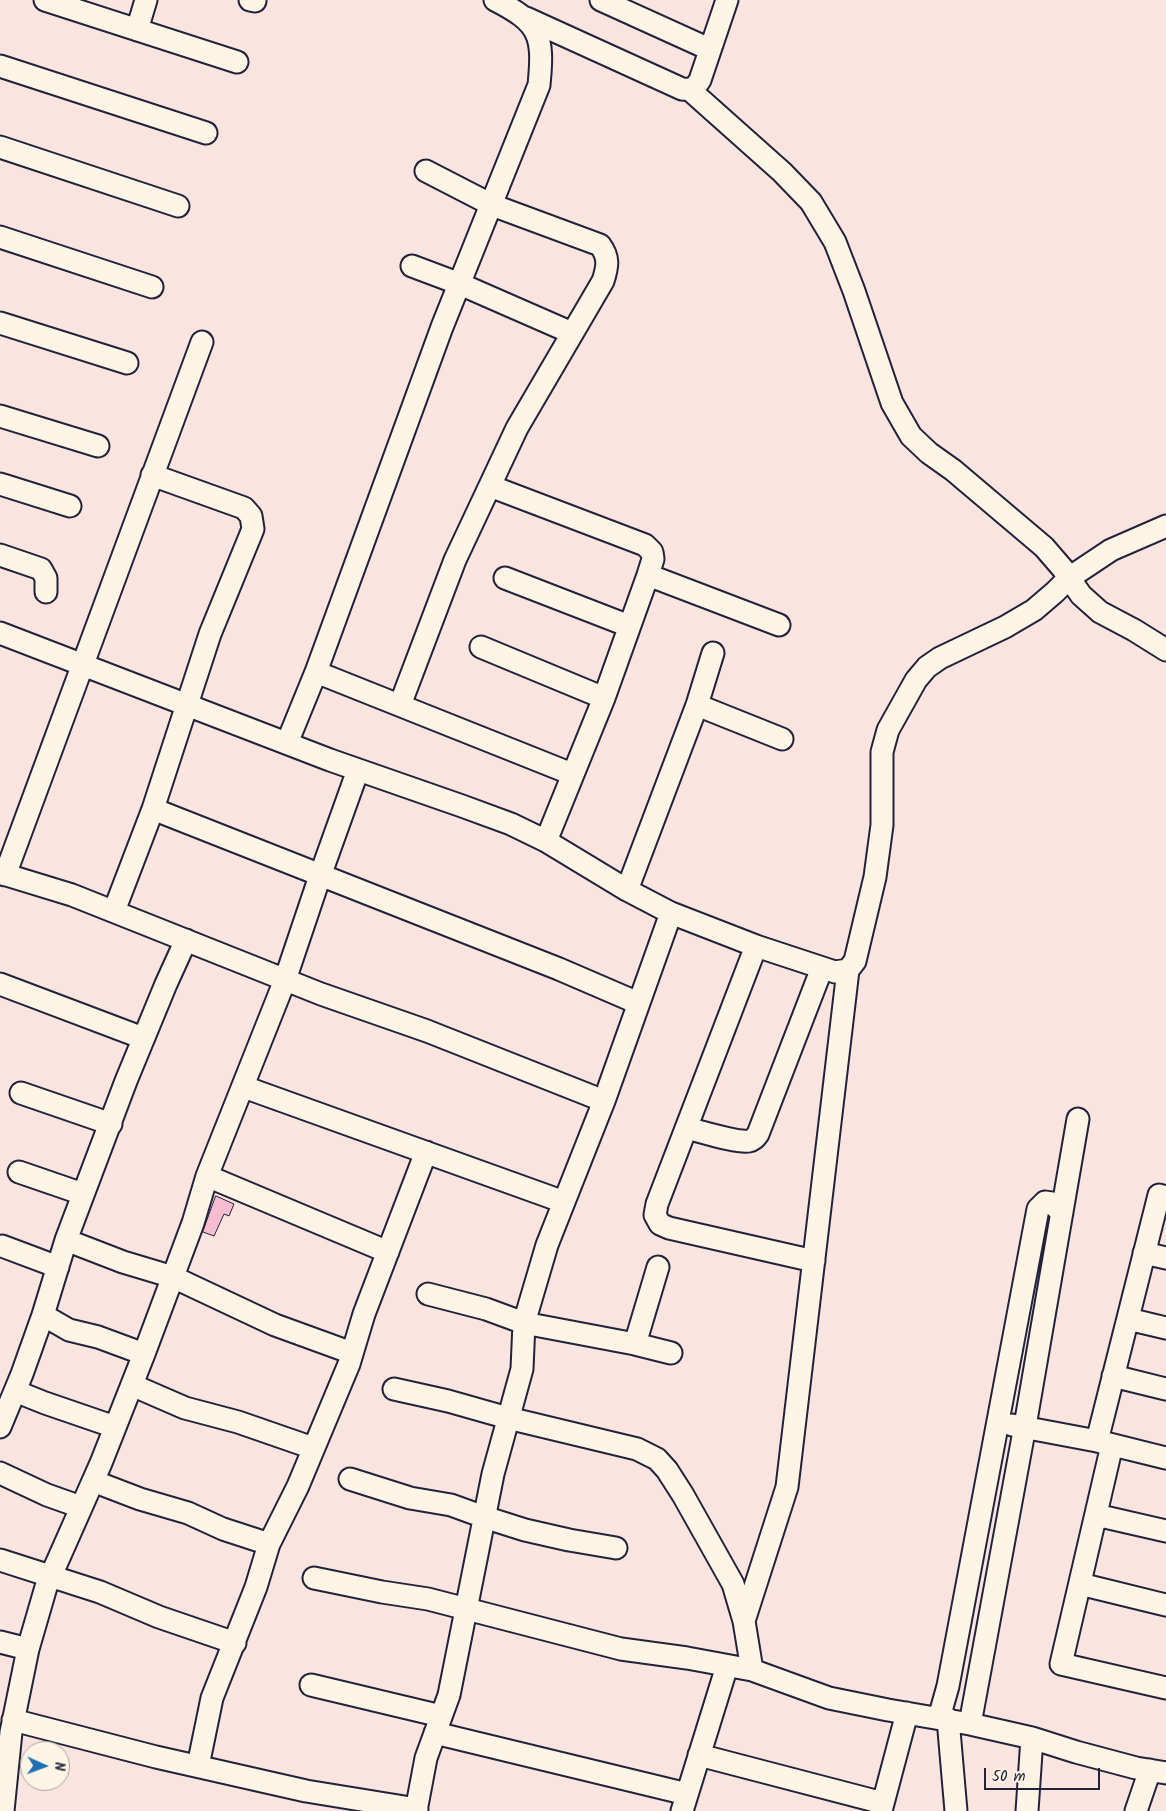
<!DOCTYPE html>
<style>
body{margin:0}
#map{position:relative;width:1166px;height:1811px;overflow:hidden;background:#fae4df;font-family:Kalam,sans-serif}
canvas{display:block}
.north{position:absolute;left:20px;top:1741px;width:50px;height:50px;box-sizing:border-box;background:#fcf5e5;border:1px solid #a5a1a1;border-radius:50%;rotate:92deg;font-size:14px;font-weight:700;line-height:20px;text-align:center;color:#22223b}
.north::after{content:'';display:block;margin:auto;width:18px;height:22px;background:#1f6fb2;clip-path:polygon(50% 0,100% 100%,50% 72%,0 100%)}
.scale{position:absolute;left:984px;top:1768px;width:116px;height:22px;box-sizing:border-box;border:2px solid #22223b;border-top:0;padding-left:6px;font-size:15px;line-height:18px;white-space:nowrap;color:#22223b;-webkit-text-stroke:4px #fcf5e5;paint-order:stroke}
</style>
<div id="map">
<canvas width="1166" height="1811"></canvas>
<div class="north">N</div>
<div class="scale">50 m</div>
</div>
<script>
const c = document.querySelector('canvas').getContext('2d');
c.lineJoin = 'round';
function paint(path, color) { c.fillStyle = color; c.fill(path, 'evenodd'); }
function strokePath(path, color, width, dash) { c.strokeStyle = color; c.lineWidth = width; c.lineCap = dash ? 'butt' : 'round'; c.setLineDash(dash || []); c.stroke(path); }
const building = new Path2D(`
 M 216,1196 L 234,1204 L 229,1216 L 224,1214 L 214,1236 L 203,1232 Z`);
const minor = new Path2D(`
 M 45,0 L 237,62
 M 250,0 L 255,1
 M 601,0 L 709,49
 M 526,18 L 682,89 C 692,90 695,88 700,80 L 727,0
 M 137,30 L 146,0
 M 0,66 L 206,133
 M 690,90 L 782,172 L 811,202 L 835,242 L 854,291 L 892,403 L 911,436 L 929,453 L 953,470 L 1044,547 L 1063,569 L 1081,595 L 1100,612 L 1134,630 L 1166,650
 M 0,147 L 178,206
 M 0,237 L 152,287
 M 412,266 L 460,284 L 572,333
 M 0,323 L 127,363
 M 0,416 L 98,446
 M 0,484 L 70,506
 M 490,486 L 645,545 L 652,552 L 653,559 L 648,575 L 604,698 L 546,841
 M 0,555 L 41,569 L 46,578 L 46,592
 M 648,575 L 779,625
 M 505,578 L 629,626
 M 0,633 L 330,760 L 462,806 L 511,824 L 546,841 L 627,890 L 671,913 L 756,946 L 835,972 L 848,970 L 855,961 L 875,877 L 882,825 L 882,752 L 888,730 L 916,680 L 927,667 L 940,658 L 1005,627 L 1034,610 L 1055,592 L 1069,578 L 1111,550 L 1166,526
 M 481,647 L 604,698
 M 316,672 L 442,327 L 539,85 C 544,35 540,23 495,0
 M 400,705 L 455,560 L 517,428 L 603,281 C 608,266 609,257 600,245 L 492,205 L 426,171
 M 697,705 L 782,739
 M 287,743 L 316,672 L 572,774
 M 153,809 L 559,969 L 638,1003
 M 0,873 L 72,895 L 321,994 L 427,1031 L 604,1101
 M 5,875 L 202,342
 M 627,890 L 697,705 L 713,653
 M 114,911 L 153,809 L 210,634 L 253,529 L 251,516 L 244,508 L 152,475
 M 756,946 L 657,1204 L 655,1215 L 660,1224 L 669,1228 L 814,1261
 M 0,984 L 143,1038
 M 244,1087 L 564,1202
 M 21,1093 L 111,1124
 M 686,1128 C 700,1131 736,1143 749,1141 C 754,1140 756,1137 758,1134 L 822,968
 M 19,1172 L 83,1194
 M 207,1176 L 388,1252
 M 66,1240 L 123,1262 L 173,1277 L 275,1325 L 352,1353
 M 2,1246 L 58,1267
 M 1144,1253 L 1166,1258
 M 428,1294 L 486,1309 L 524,1323 L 635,1344 L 671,1353
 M 43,1315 L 69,1330 L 98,1337 L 144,1354
 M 1128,1319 L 1166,1328
 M 635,1344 L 658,1267
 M 1113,1376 L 1166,1389
 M 132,1385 L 185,1408 L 238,1422 L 313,1448
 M 394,1389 L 448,1401 L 508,1418 L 637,1449 L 657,1459 L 667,1470 L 683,1495 L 733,1584 L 744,1621 L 752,1670
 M 15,1391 L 45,1403 L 115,1427
 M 1012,1425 L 1097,1441 L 1166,1458
 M 0,1427 L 22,1374 L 43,1315 L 66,1240 L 126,1081 L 166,984 L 186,940
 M 1097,1441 L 1159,1195 L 1166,1197
 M 1112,1445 L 1061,1664 L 1166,1688
 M 0,1473 L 47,1495 L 81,1507
 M 350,1479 L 410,1498 L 451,1505 L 484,1517 L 525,1530 L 569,1540 L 616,1548
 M 93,1481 L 140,1499 L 188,1513 L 223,1529 L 269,1544
 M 1096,1515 L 1166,1531
 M 0,1560 L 100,1592 L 159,1617 L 235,1643
 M 314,1578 L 382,1592 L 428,1599 L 621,1649 L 687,1658 L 752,1670 L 829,1698 L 888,1710 L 970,1724 L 1032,1738 L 1076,1752 L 1136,1768 L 1166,1773
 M 1080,1584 L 1166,1605
 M 744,1621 L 787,1487 L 848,970
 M 0,1642 L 28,1649
 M 311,1685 L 441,1716
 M 939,1718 L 948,1686 L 1038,1209 L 1045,1202 L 1052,1203 L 1062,1213
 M 948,1719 L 956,1811
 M 13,1720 L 156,1757 L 306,1791 L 417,1809
 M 970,1724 L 1025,1426 L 1078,1119
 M 435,1733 L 687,1794
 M 699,1755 L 883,1803
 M 198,1766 L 212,1698 L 256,1587 L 269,1544 L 298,1486 L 349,1364 L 364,1314 L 426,1152
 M 3,1811 L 11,1732 L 28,1649 L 46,1587 L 101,1463 L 144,1354 L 193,1223 L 207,1176 L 285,980 L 320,876 L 358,770
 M 416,1811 L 426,1758 L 449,1695 L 493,1474 L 522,1369 L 524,1323 L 547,1245 L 604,1101 L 671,913
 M 682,1811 L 727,1666
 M 881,1811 L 907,1713
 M 1027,1811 L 1032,1738
 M 1136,1811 L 1150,1770`);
paint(building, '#f6bdd1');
strokePath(building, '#22223b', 1);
strokePath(minor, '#22223b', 25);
strokePath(minor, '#fcf5e5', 21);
</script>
